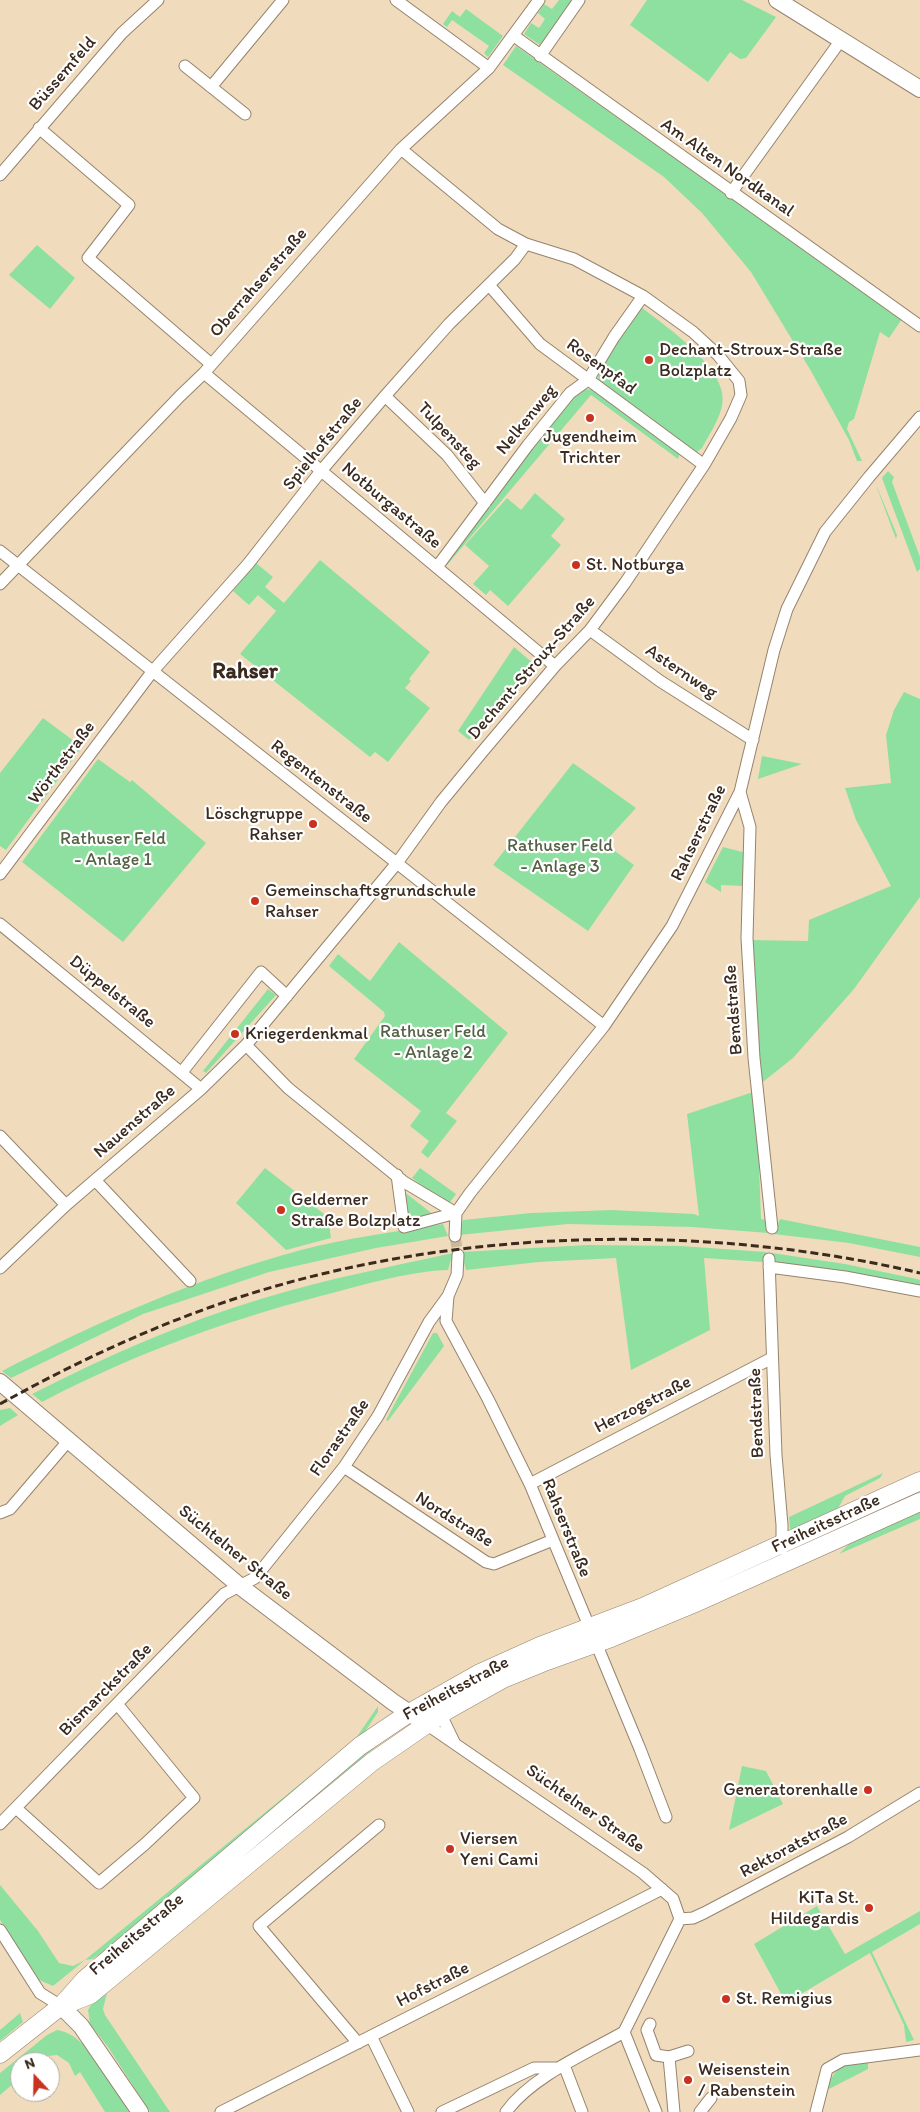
<!DOCTYPE html>
<meta charset="utf-8">
<style>
body{margin:0}
#map{position:relative;width:920px;height:2112px;overflow:hidden;background:#f0dcbc;font-family:Itim,sans-serif}
canvas{display:block}
.north{position:absolute;left:10px;top:2052px;width:50px;height:50px;box-sizing:border-box;background:#fff;border:1px solid #b1aaa5;border-radius:50%;rotate:339deg;font-size:14px;font-weight:700;line-height:20px;text-align:center;color:#3b2a1e}
.north::after{content:'';display:block;margin:auto;width:18px;height:22px;background:#c8321e;clip-path:polygon(50% 0,100% 100%,50% 72%,0 100%)}
</style>
<div id="map">
<canvas width="920" height="2112"></canvas>
<div class="north">N</div>
</div>
<script>
const c = document.querySelector('canvas').getContext('2d');
c.lineJoin = 'round';
function paint(path, color) { c.fillStyle = color; c.fill(path, 'evenodd'); }
function strokePath(path, color, width, dash) { c.strokeStyle = color; c.lineWidth = width; c.lineCap = dash ? 'butt' : 'round'; c.setLineDash(dash || []); c.stroke(path); }
function drawText(font, color, halo, rows, align = 'center') {
  c.font = font + ' Itim,sans-serif'; c.lineWidth = 4.5; c.setLineDash([]); c.textBaseline = 'middle'; c.strokeStyle = halo; c.fillStyle = color; for (const [text, x, y, turn = 0] of rows) {
    c.save(); c.translate(x, y); c.rotate((+turn || 0) * Math.PI / 180); c.textAlign = isNaN(turn) ? turn : align; if (halo) c.strokeText(text, 0, 0); c.fillText(text, 0, 0); c.restore();
  }
}
const green = new Path2D(`
 M 559,0 L 575,0 L 540,45 L 524,34 L 531,23 L 539,28 L 545,19 L 538,13 L 544,4 L 552,9 Z
 M 647,0 L 742,0 L 776,17 L 746,58 L 740,59 L 730,52 L 708,82 L 630,25 Z
 M 466,9 L 503,36 L 488,57 L 484,53 L 489,46 L 452,20 L 447,27 L 443,24 L 452,11 L 460,17 Z
 M 516,46 L 902,319 L 889,338 L 880,332 L 854,419 L 849,422 L 847,429 L 862,461 L 857,461 L 849,440 L 811,371 L 751,272 L 702,213 L 664,177 L 503,65 Z
 M 37,245 L 75,278 L 50,309 L 9,275 Z
 M 642,308 C 667,327 731,371 722,406 C 719,420 709,435 702,448 L 697,452 L 690,451 L 641,411 L 603,386 L 598,378 L 600,366 L 639,309 Z
 M 583,389 L 596,390 L 680,452 L 678,459 L 591,395 L 447,565 L 445,563 L 544,430 L 573,396 Z
 M 888,471 L 894,477 L 892,482 L 920,557 L 920,569 L 917,572 L 882,478 Z
 M 877,487 L 897,535 L 896,539 L 877,488 Z
 M 535,493 L 565,519 L 551,536 L 561,545 L 508,606 L 490,590 L 486,595 L 473,584 L 489,566 L 465,545 L 507,498 L 521,510 Z
 M 320,560 L 430,652 L 409,679 L 411,681 L 405,688 L 430,708 L 388,762 L 375,752 L 370,757 L 240,654 L 276,611 L 258,595 L 249,605 L 233,591 L 256,563 L 273,577 L 265,587 L 284,603 Z
 M 514,647 L 534,664 L 469,740 L 458,731 Z
 M 904,692 L 920,699 L 920,897 L 854,989 L 793,1058 L 759,1085 L 750,940 L 808,941 L 809,920 L 891,886 L 856,820 L 845,788 L 891,783 L 886,735 L 894,710 Z
 M 43,718 L 82,747 L 6,850 L 0,846 L 0,773 Z
 M 762,756 L 802,764 L 758,779 Z
 M 98,759 L 130,782 L 132,780 L 206,843 L 123,942 L 22,862 Z
 M 573,763 L 636,808 L 604,843 L 634,865 L 588,931 L 493,865 Z
 M 723,847 L 743,852 L 743,886 L 721,885 L 721,892 L 705,882 Z
 M 399,942 L 508,1033 L 446,1113 L 457,1121 L 428,1158 L 421,1152 L 429,1141 L 410,1126 L 421,1111 L 354,1059 L 385,1016 L 384,1012 L 329,966 L 338,954 L 370,981 Z
 M 268,989 L 276,995 L 206,1073 L 203,1071 Z
 M 753,1092 L 757,1111 L 761,1219 L 767,1220 L 768,1233 L 692,1227 L 568,1224 L 459,1235 L 461,1225 L 463,1220 L 531,1213 L 611,1210 L 694,1214 L 699,1216 L 687,1114 Z
 M 265,1168 L 328,1217 L 331,1238 L 286,1250 L 236,1203 Z
 M 420,1168 L 456,1194 L 448,1205 L 412,1178 Z
 M 403,1191 L 434,1215 L 408,1221 Z
 M 780,1219 L 920,1247 L 920,1257 L 849,1243 L 774,1234 Z
 M 443,1224 L 448,1236 L 376,1248 L 269,1272 L 143,1314 L 11,1378 L 2,1371 C 97,1322 197,1278 301,1250 C 347,1238 395,1232 443,1224 Z
 M 588,1245 L 681,1246 L 766,1252 L 763,1262 L 704,1258 L 710,1330 L 631,1370 L 616,1258 L 539,1262 L 466,1270 L 461,1252 Z
 M 453,1253 L 448,1270 C 414,1271 373,1282 340,1291 C 236,1317 137,1352 42,1402 L 32,1394 C 107,1356 183,1322 264,1298 C 326,1279 389,1267 453,1253 Z
 M 772,1253 L 845,1264 L 917,1279 L 920,1280 L 920,1287 L 773,1264 Z
 M 433,1333 L 437,1333 L 444,1346 L 388,1421 L 386,1420 Z
 M 10,1408 L 18,1415 L 0,1426 L 0,1410 Z
 M 883,1473 L 880,1478 L 845,1496 L 836,1512 L 800,1529 L 790,1529 L 789,1517 Z
 M 920,1508 L 920,1519 L 839,1554 L 853,1540 Z
 M 378,1706 L 378,1712 L 360,1739 L 113,1945 L 92,1959 L 85,1960 L 53,1986 L 37,1979 L 0,1920 L 0,1885 L 38,1931 L 59,1963 L 73,1966 L 85,1960 L 356,1738 Z
 M 395,1731 L 294,1814 L 255,1851 L 84,1986 L 361,1755 Z
 M 742,1766 L 766,1771 L 783,1804 L 729,1830 Z
 M 817,1906 L 845,1954 L 920,1911 L 920,1924 L 872,1952 L 914,2040 L 906,2042 L 904,2025 L 870,1953 L 786,2003 L 754,1944 Z
 M 104,1987 L 107,1993 L 103,2009 L 105,2015 L 170,2112 L 150,2112 L 108,2047 L 90,2024 L 88,2010 L 96,1996 Z
 M 20,2013 L 23,2022 L 0,2041 L 0,2030 Z
 M 57,2030 C 87,2033 115,2088 129,2112 L 105,2112 L 80,2072 L 75,2076 L 69,2063 L 57,2055 L 48,2056 L 40,2062 L 20,2062 L 20,2078 L 0,2095 L 0,2073 L 47,2035 Z
 M 868,2061 L 868,2069 L 827,2090 C 834,2065 845,2065 868,2061 Z`);
const streetTunnel = new Path2D(`
 M 455,1236 L 458,1255`);
const street = new Path2D(`
 M 396,0 L 489,68
 M 514,36 L 920,326
 M 540,56 L 579,0
 M 185,66 L 245,114
 M 211,87 L 283,0
 M 39,128 L 129,205 L 88,258 L 211,364
 M 0,175 L 122,33 L 158,0
 M 731,193 L 841,40
 M 489,285 L 540,344 L 704,465
 M 204,373 L 555,666
 M 385,396 L 447,455 L 485,503
 M 0,551 L 604,1026
 M 437,567 L 528,445 L 570,393 L 588,380 L 614,337 L 643,296
 M 0,584 L 180,396 L 204,373 L 401,149 L 489,68 L 539,0
 M 590,630 L 660,681 L 753,740
 M 740,792 L 750,827 L 747,938 L 754,1058 L 772,1228
 M 0,874 L 152,672 L 248,564 L 321,471 L 385,396 L 449,324 L 515,259 L 526,244
 M 0,924 L 201,1089
 M 246,1045 L 288,1088 L 404,1182 L 456,1213
 M 182,1072 L 261,972 L 287,996
 M 0,1136 L 66,1205
 M 397,1175 L 404,1227 L 456,1213
 M 95,1180 L 190,1281
 M 455,1236 L 456,1213 L 470,1193 L 604,1026 L 672,926 L 740,792 L 774,650 L 787,609 L 825,532 L 869,477 L 920,417
 M 458,1255 L 457,1275 L 448,1296 L 446,1321 L 488,1399 L 530,1484 L 640,1749 L 666,1817
 M 769,1259 L 776,1455 L 782,1525 L 782,1549
 M 769,1267 L 845,1277 L 920,1291
 M 0,1268 L 66,1205 L 201,1089 L 246,1045 L 397,863 L 441,802 L 483,751 L 555,666 L 590,630 L 625,583 L 704,465 L 731,418 L 741,395 L 739,381 L 718,355 L 693,332 L 643,296 L 574,259 L 526,244 L 498,229 L 401,149
 M 344,1467 L 486,1562 L 494,1564 L 553,1540
 M 530,1484 L 772,1358
 M 0,1513 L 10,1509 L 69,1440
 M 441,1715 L 454,1742
 M 426,1724 L 643,1873 L 673,1899 L 680,1919
 M 16,1808 L 99,1883 L 145,1844 L 194,1798 L 118,1705
 M 0,1824 L 224,1594 L 255,1578 L 344,1467 L 378,1416 L 429,1322 L 448,1296
 M 680,1919 L 693,1918 L 704,1913 L 848,1837 L 920,1793
 M 0,1930 L 40,1993 L 61,2006
 M 650,2024 L 647,2030 L 656,2055 L 669,2057 L 674,2112
 M 371,2036 L 408,2112
 M 358,2043 L 259,1926 L 379,1825
 M 669,2057 L 688,2051
 M 564,2065 L 582,2112
 M 221,2112 L 662,1889
 M 442,2112 L 534,2068 L 556,2068
 M 506,2112 C 531,2077 587,2053 624,2032
 M 656,2112 L 624,2032 L 680,1919
 M 700,2112 L 711,2098
 M 816,2112 L 827,2069 L 843,2060 L 920,2050`);
const secondary = new Path2D(`
 M 777,0 L 920,89
 M 0,1382 L 241,1587 L 393,1702 L 426,1724
 M 61,2006 L 81,2026 L 140,2112`);
const primary = new Path2D(`
 M 64,2005 L 90,1995 L 372,1762 L 446,1711 L 503,1679 L 547,1661 L 611,1638 L 693,1604 L 920,1502
 M 0,2054 L 61,2006 L 85,1979 L 360,1746 L 409,1713 L 478,1674 L 540,1646 L 643,1607 L 920,1481`);
const rail = new Path2D(`
 M 0,1404 C 76,1362 157,1324 240,1297 C 453,1228 702,1222 920,1273`);
const markers = [
 [649,360,5,"#c8321e"],
 [590,418,5,"#c8321e"],
 [576,565,5,"#c8321e"],
 [313,824,5,"#c8321e"],
 [255,901,5,"#c8321e"],
 [235,1034,5,"#c8321e"],
 [281,1210,5,"#c8321e"],
 [868,1790,5,"#c8321e"],
 [450,1849,5,"#c8321e"],
 [869,1908,5,"#c8321e"],
 [726,1999,5,"#c8321e"],
 [688,2080,5,"#c8321e"]
];
const streetNames = [
 ["Büssemfeld",63,74,-49],
 ["Am Alten Nordkanal",727,168,35],
 ["Oberrahserstraße",259,283,-49],
 ["Rosenpfad",601,367,36],
 ["Nelkenweg",527,420,-51],
 ["Tulpensteg",449,436,47],
 ["Spielhofstraße",323,444,-51],
 ["Notburgastraße",391,506,40],
 ["Dechant-Stroux-Straße",532,668,-49],
 ["Asternweg",681,672,34],
 ["Wörthstraße",62,763,-53],
 ["Regentenstraße",321,782,38],
 ["Rahserstraße",699,833,-64],
 ["Düppelstraße",112,992,39],
 ["Bendstraße",734,1010,-94],
 ["Nauenstraße",135,1122,-41],
 ["Herzogstraße",643,1405,-27],
 ["Bendstraße",757,1413,-92],
 ["Florastraße",340,1438,-55],
 ["Nordstraße",454,1520,32],
 ["Freiheitsstraße",826,1524,-25],
 ["Rahserstraße",566,1528,68],
 ["Süchtelner Straße",235,1553,39],
 ["Freiheitsstraße",456,1689,-28],
 ["Bismarckstraße",106,1690,-45],
 ["Süchtelner Straße",585,1809,35],
 ["Rektoratstraße",794,1846,-28],
 ["Freiheitsstraße",137,1935,-40],
 ["Hofstraße",433,1985,-27]
];
const poiNames = [
 ["Dechant-Stroux-Straße",659,350],
 ["Bolzplatz",659,371],
 ["Jugendheim",590,437,"center"],
 ["Trichter",590,458,"center"],
 ["St. Notburga",586,565],
 ["Löschgruppe",303,814,"right"],
 ["Rahser",303,835,"right"],
 ["Gemeinschaftsgrundschule",265,891],
 ["Rahser",265,912],
 ["Kriegerdenkmal",245,1034],
 ["Gelderner",291,1200],
 ["Straße Bolzplatz",291,1221],
 ["Generatorenhalle",858,1790,"right"],
 ["Viersen",460,1839],
 ["Yeni Cami",460,1860],
 ["KiTa St.",859,1898,"right"],
 ["Hildegardis",859,1919,"right"],
 ["St. Remigius",736,1999],
 ["Weisenstein",698,2070],
 ["/ Rabenstein",698,2091]
];
const parkNames = [
 ["Rathuser Feld",113,839],
 ["- Anlage 1",113,860],
 ["Rathuser Feld",560,846],
 ["- Anlage 3",560,867],
 ["Rathuser Feld",433,1032],
 ["- Anlage 2",433,1053]
];
const districtNames = [
 ["Rahser",245,672]
];
paint(green, '#8ee0a0');
strokePath(streetTunnel, '#ccb89c', 11, [11, 5.5]);
strokePath(street, '#96836d', 13);
strokePath(secondary, '#96836d', 18);
strokePath(primary, '#96836d', 19);
strokePath(street, '#fff', 11);
strokePath(secondary, '#fff', 16);
strokePath(primary, '#fff', 18);
strokePath(rail, '#3b2a1e', 3, [8, 4]);
for (const [x, y, r, color] of markers) { const dot = new Path2D(); dot.arc(x, y, r, 0, 2 * Math.PI); c.fillStyle = color; c.fill(dot); strokePath(dot, '#fff', 2); }
drawText('18px', '#3b2a1e', '#fff', streetNames);
drawText('18px', '#3b2a1e', '#fff', poiNames, 'left');
drawText('18px', '#546145', '#fff', parkNames);
drawText('bold 22px', '#3b2a1e', '#fff', districtNames);
</script>
